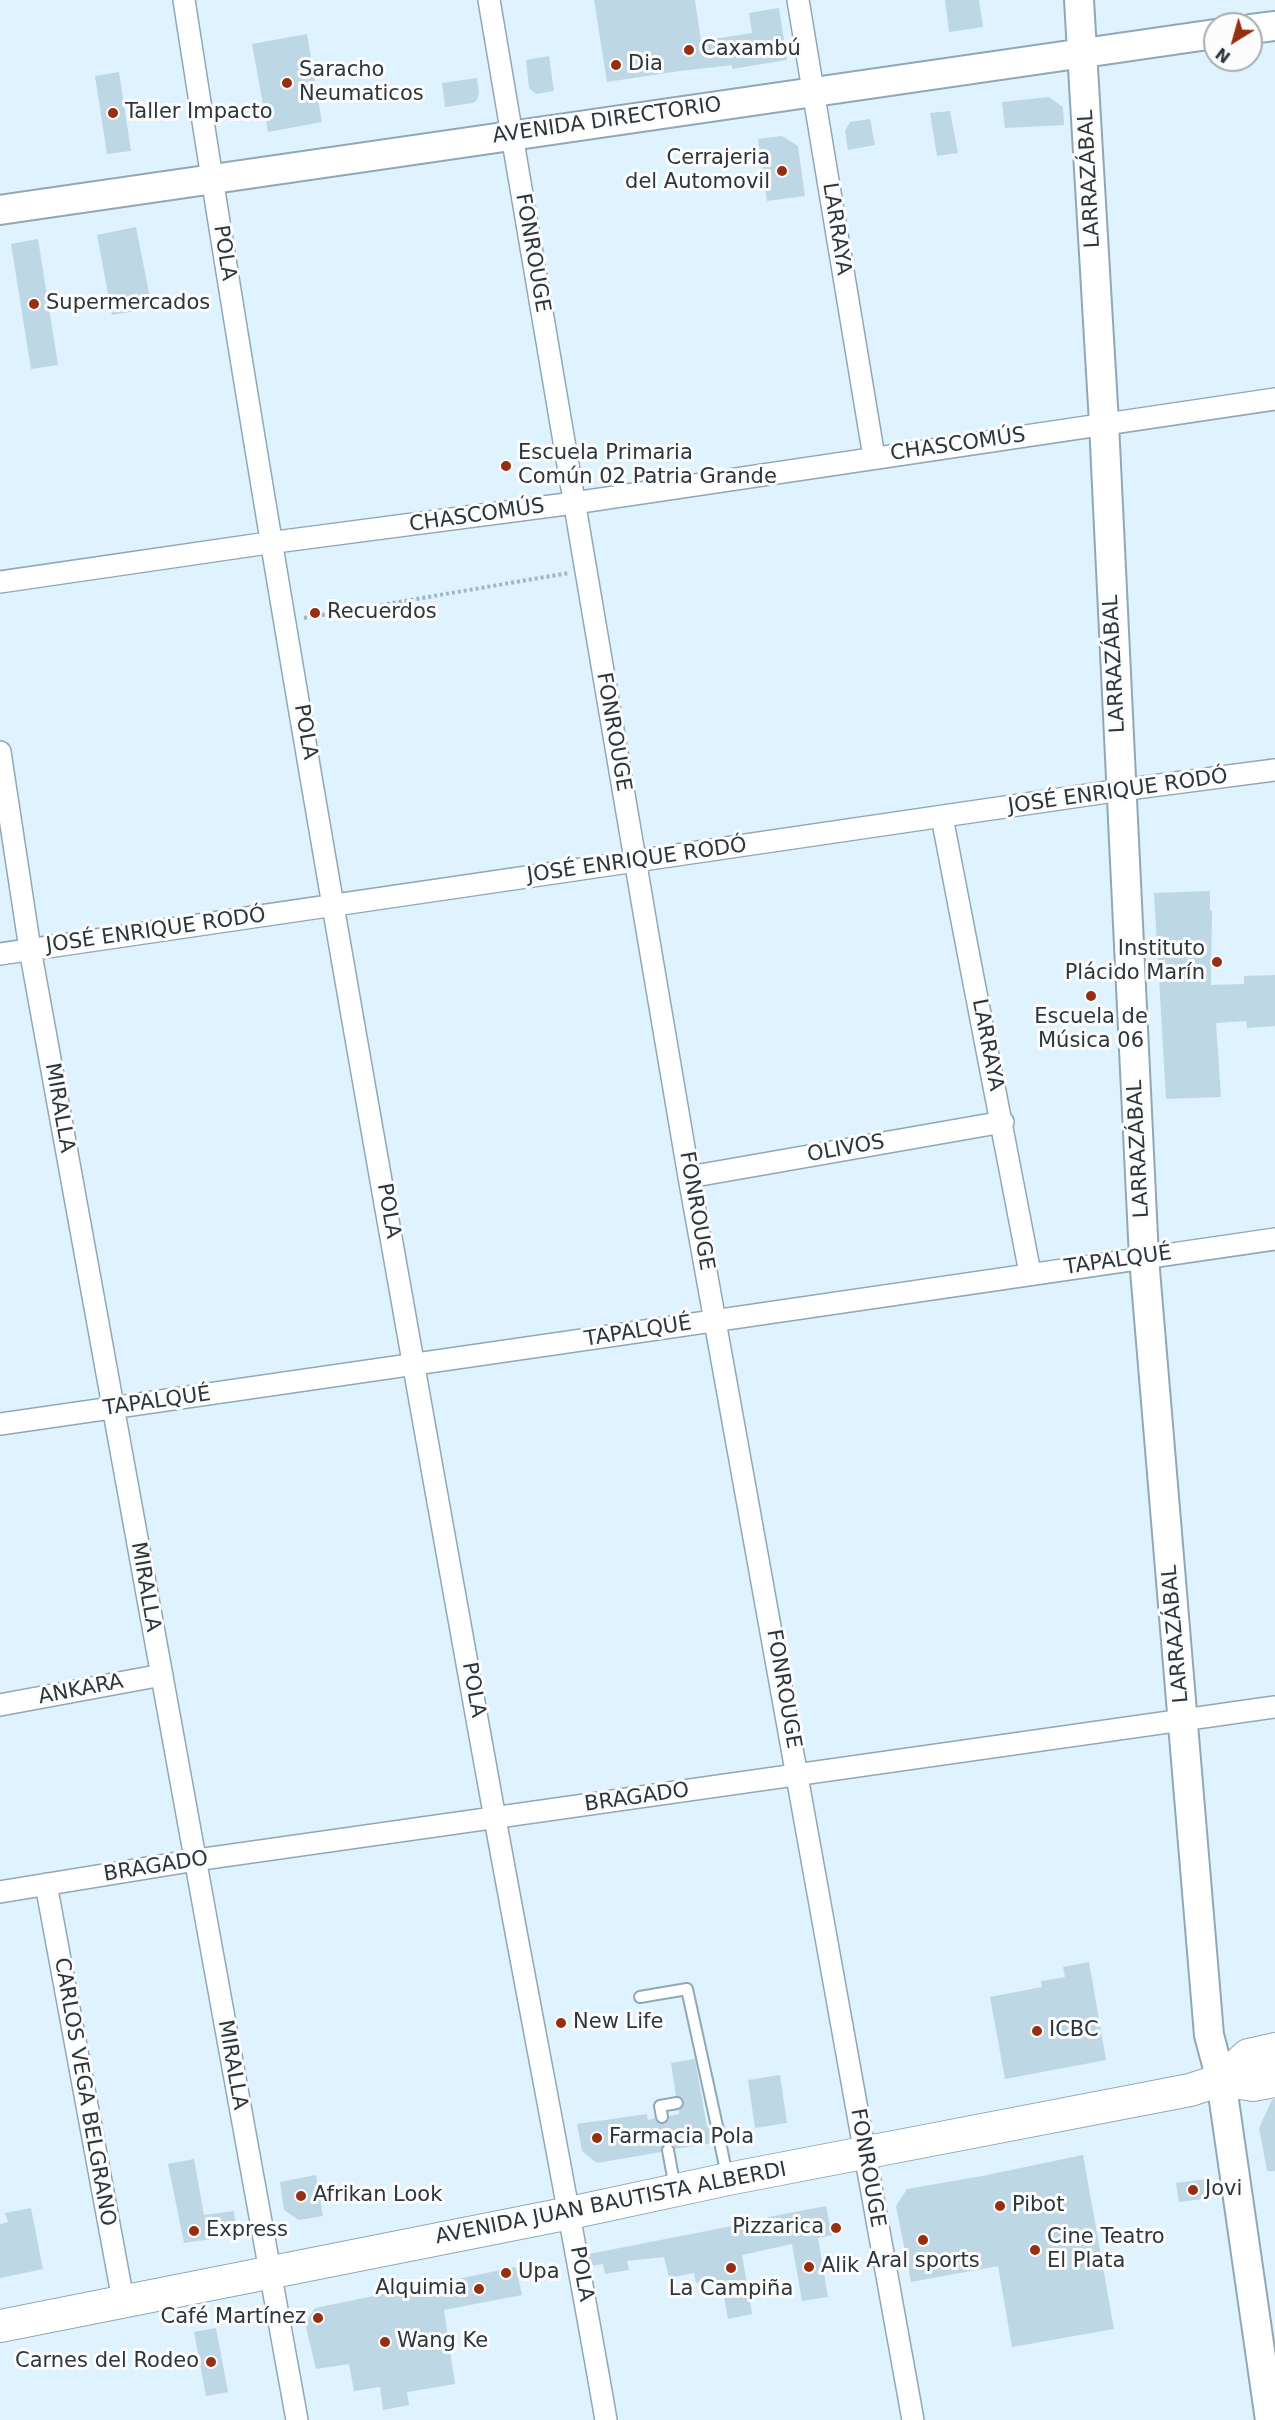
<!DOCTYPE html>
<meta charset="utf-8">
<style>
body{margin:0}
#map{position:relative;width:1275px;height:2420px;overflow:hidden;background:#def3fe;font-family:"DejaVu Sans",sans-serif}
canvas{display:block}
.north{position:absolute;left:1203px;top:12px;width:60px;height:60px;box-sizing:border-box;background:#fcfcfc;border:2px solid #a9adaf;border-radius:50%;rotate:217deg;font-size:16px;font-weight:700;line-height:24px;text-align:center;color:#2c363b}
.north::after{content:'';display:block;margin:auto;width:21px;height:27px;background:#962f12;clip-path:polygon(50% 0,100% 100%,50% 72%,0 100%)}
</style>
<div id="map">
<canvas width="1275" height="2420"></canvas>
<div class="north">N</div>
</div>
<script>
const c = document.querySelector('canvas').getContext('2d');
c.lineJoin = 'round';
function paint(path, color) { c.fillStyle = color; c.fill(path, 'evenodd'); }
function strokePath(path, color, width, dash) { c.strokeStyle = color; c.lineWidth = width; c.lineCap = dash ? 'butt' : 'round'; c.setLineDash(dash || []); c.stroke(path); }
function drawText(font, color, halo, rows, align = 'center') {
  c.font = font + ' "DejaVu Sans",sans-serif'; c.lineWidth = 6; c.setLineDash([]); c.textBaseline = 'middle'; c.strokeStyle = halo; c.fillStyle = color; for (const [text, x, y, turn = 0] of rows) {
    c.save(); c.translate(x, y); c.rotate((+turn || 0) * Math.PI / 180); c.textAlign = isNaN(turn) ? turn : align; if (halo) c.strokeText(text, 0, 0); c.fillText(text, 0, 0); c.restore();
  }
}
const building = new Path2D(`
 M 594,0 L 695,0 L 701,41 L 752,33 L 749,13 L 779,8 L 787,60 L 732,69 L 732,65 L 680,71 L 607,82 Z
 M 945,0 L 979,0 L 983,27 L 949,32 Z
 M 307,34 L 322,122 L 268,132 L 252,44 Z
 M 549,56 L 554,91 L 536,94 L 529,88 L 526,60 Z
 M 119,72 L 131,151 L 107,154 L 95,76 Z
 M 477,78 L 479,93 L 477,100 L 473,103 L 445,107 L 442,83 Z
 M 1049,97 L 1063,107 L 1064,125 L 1005,128 L 1002,102 Z
 M 950,111 L 958,153 L 937,156 L 930,113 Z
 M 870,119 L 875,145 L 848,150 L 845,131 L 850,122 Z
 M 782,136 L 798,146 L 805,196 L 767,201 L 758,139 Z
 M 136,227 L 152,308 L 112,315 L 97,235 Z
 M 38,239 L 58,365 L 31,369 L 11,244 Z
 M 1210,891 L 1210,911 L 1212,911 L 1211,985 L 1244,984 L 1244,976 L 1275,975 L 1275,1026 L 1247,1028 L 1246,1021 L 1216,1023 L 1221,1097 L 1166,1099 L 1154,893 Z
 M 1089,1962 L 1106,2060 L 1005,2079 L 990,1997 L 1042,1987 L 1041,1981 L 1065,1977 L 1063,1967 Z
 M 695,2059 L 707,2127 L 718,2133 L 722,2131 L 725,2124 L 728,2141 L 725,2137 L 719,2135 L 715,2137 L 713,2143 L 675,2149 L 673,2145 L 667,2143 L 663,2145 L 661,2152 L 597,2163 L 582,2151 L 577,2124 L 647,2114 L 648,2120 L 655,2118 L 657,2122 L 663,2124 L 667,2122 L 669,2116 L 679,2114 L 679,2110 L 682,2108 L 684,2102 L 682,2098 L 676,2096 L 671,2063 Z
 M 780,2075 L 787,2123 L 755,2128 L 748,2080 Z
 M 1275,2099 L 1275,2171 L 1267,2171 L 1259,2128 L 1272,2100 Z
 M 1083,2155 L 1114,2329 L 1012,2347 L 998,2266 L 911,2282 L 896,2206 L 907,2189 L 982,2176 Z
 M 194,2159 L 204,2215 L 234,2211 L 236,2227 L 226,2237 L 184,2243 L 168,2164 Z
 M 316,2175 L 323,2216 L 299,2220 L 284,2210 L 280,2182 Z
 M 1207,2179 L 1211,2198 L 1179,2202 L 1176,2183 Z
 M 826,2206 L 832,2235 L 818,2238 L 828,2297 L 802,2301 L 792,2244 L 742,2255 L 752,2314 L 728,2319 L 721,2280 L 696,2283 L 694,2273 L 669,2278 L 664,2257 L 627,2261 L 629,2270 L 605,2274 L 603,2264 L 591,2266 L 589,2254 L 742,2224 L 743,2230 L 769,2226 L 768,2217 Z
 M 31,2208 L 43,2269 L 0,2278 L 0,2224 L 8,2222 L 5,2213 Z
 M 516,2267 L 522,2295 L 444,2310 L 455,2384 L 407,2392 L 409,2405 L 383,2410 L 380,2387 L 354,2391 L 349,2364 L 316,2369 L 305,2323 L 315,2308 Z
 M 216,2328 L 228,2392 L 206,2396 L 194,2332 Z`);
const path = new Path2D(`
 M 304,618 L 569,573`);
const lane = new Path2D(`
 M 640,1997 L 687,1989 L 717,2126
 M 662,2117 L 660,2106 L 677,2103
 M 720,2142 L 727,2176
 M 668,2150 L 675,2188`);
const street = new Path2D(`
 M 184,0 C 278,606 385,1210 494,1813 C 531,2016 571,2217 606,2420
 M 489,0 L 689,1177 L 913,2420
 M 798,0 L 874,457
 M 0,582 L 268,543 L 574,503 L 1275,399
 M 0,752 L 30,949 L 297,2420
 M 942,817 L 1030,1273
 M 0,954 L 1121,790 L 1275,770
 M 689,1177 L 1003,1122
 M 0,1424 C 425,1366 850,1299 1275,1239
 M 0,1705 L 162,1675
 M 46,1884 L 123,2300
 M 0,1892 L 196,1860 L 1275,1707`);
const secondary = new Path2D(`
 M 1079,0 L 1104,423 L 1144,1258 L 1209,2035 L 1221,2080 L 1270,2420
 M 1251,29 L 1275,26
 M 0,210 L 1215,34`);
const primary = new Path2D(`
 M 1221,2080 L 1253,2085 L 1275,2081
 M 0,2326 L 570,2213 L 728,2179 L 1190,2090 L 1221,2080 L 1248,2055 L 1275,2049`);
const markers = [
 [689,50,6,"#962f12"],
 [616,65,6,"#962f12"],
 [287,83,6,"#962f12"],
 [113,113,6,"#962f12"],
 [782,171,6,"#962f12"],
 [34,304,6,"#962f12"],
 [506,466,6,"#962f12"],
 [315,613,6,"#962f12"],
 [1217,962,6,"#962f12"],
 [1091,996,6,"#962f12"],
 [561,2023,6,"#962f12"],
 [1037,2031,6,"#962f12"],
 [597,2138,6,"#962f12"],
 [1193,2190,6,"#962f12"],
 [301,2196,6,"#962f12"],
 [1000,2206,6,"#962f12"],
 [836,2228,6,"#962f12"],
 [194,2231,6,"#962f12"],
 [923,2240,6,"#962f12"],
 [1035,2250,6,"#962f12"],
 [809,2267,6,"#962f12"],
 [731,2268,6,"#962f12"],
 [506,2273,6,"#962f12"],
 [479,2289,6,"#962f12"],
 [318,2318,6,"#962f12"],
 [385,2342,6,"#962f12"],
 [211,2362,6,"#962f12"]
];
const poiNames = [
 ["Caxambú",701,50],
 ["Dia",628,65],
 ["Saracho",299,71],
 ["Neumaticos",299,95],
 ["Taller Impacto",125,113],
 ["Cerrajeria",770,159,"right"],
 ["del Automovil",770,183,"right"],
 ["Supermercados",46,304],
 ["Escuela Primaria",518,454],
 ["Común 02 Patria Grande",518,478],
 ["Recuerdos",327,613],
 ["Instituto",1205,950,"right"],
 ["Plácido Marín",1205,974,"right"],
 ["Escuela de",1091,1018,"center"],
 ["Música 06",1091,1042,"center"],
 ["New Life",573,2023],
 ["ICBC",1049,2031],
 ["Farmacia Pola",609,2138],
 ["Jovi",1205,2190],
 ["Afrikan Look",313,2196],
 ["Pibot",1012,2206],
 ["Pizzarica",824,2228,"right"],
 ["Express",206,2231],
 ["Cine Teatro",1047,2238],
 ["El Plata",1047,2262],
 ["Aral sports",923,2262,"center"],
 ["Alik",821,2267],
 ["Upa",518,2273],
 ["Alquimia",467,2289,"right"],
 ["La Campiña",731,2290,"center"],
 ["Café Martínez",306,2318,"right"],
 ["Wang Ke",397,2342],
 ["Carnes del Rodeo",199,2362,"right"]
];
const streetNames = [
 ["AVENIDA DIRECTORIO",607,121,-8],
 ["LARRAZÁBAL",1090,179,-93],
 ["LARRAYA",836,229,81],
 ["POLA",224,253,81],
 ["FONROUGE",532,253,80],
 ["CHASCOMÚS",958,445,-8],
 ["CHASCOMÚS",477,516,-8],
 ["LARRAZÁBAL",1115,664,-93],
 ["POLA",305,732,80],
 ["FONROUGE",613,732,80],
 ["JOSÉ ENRIQUE RODÓ",1118,792,-8],
 ["JOSÉ ENRIQUE RODÓ",637,861,-8],
 ["JOSÉ ENRIQUE RODÓ",156,931,-8],
 ["LARRAYA",987,1045,79],
 ["MIRALLA",59,1108,80],
 ["OLIVOS",846,1149,-10],
 ["LARRAZÁBAL",1139,1149,-93],
 ["POLA",388,1211,80],
 ["FONROUGE",696,1211,80],
 ["TAPALQUÉ",1118,1261,-8],
 ["TAPALQUÉ",638,1332,-9],
 ["TAPALQUÉ",157,1402,-8],
 ["MIRALLA",145,1587,80],
 ["LARRAZÁBAL",1176,1634,-95],
 ["FONROUGE",783,1689,80],
 ["ANKARA",81,1690,-11],
 ["POLA",473,1690,80],
 ["BRAGADO",637,1798,-8],
 ["BRAGADO",156,1867,-9],
 ["MIRALLA",232,2065,80],
 ["CARLOS VEGA BELGRANO",84,2092,80],
 ["FONROUGE",867,2168,80],
 ["AVENIDA JUAN BAUTISTA ALBERDI",611,2204,-11],
 ["POLA",581,2274,80]
];
paint(building, '#bed7e5');
strokePath(lane, '#90a8b6', 14);
strokePath(street, '#90a8b6', 24);
strokePath(secondary, '#90a8b6', 32);
strokePath(primary, '#90a8b6', 34);
strokePath(path, '#a3b5be', 4, [3, 3]);
strokePath(lane, '#fff', 10);
strokePath(street, '#fff', 21);
strokePath(secondary, '#fff', 28);
strokePath(primary, '#fff', 32);
for (const [x, y, r, color] of markers) { const dot = new Path2D(); dot.arc(x, y, r, 0, 2 * Math.PI); c.fillStyle = color; c.fill(dot); strokePath(dot, '#fcfcfc', 2); }
drawText('21px', '#2c363b', '#fcfcfc', poiNames, 'left');
drawText('21px', '#2c363b', '#fcfcfc', streetNames);
</script>
